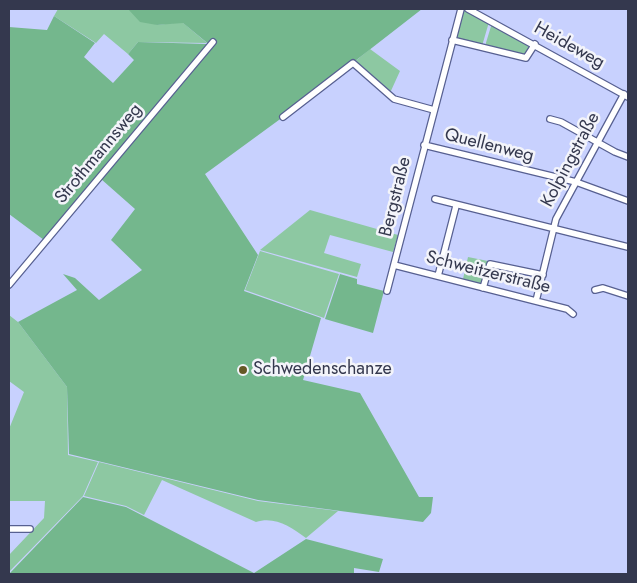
<!DOCTYPE html>
<meta charset="utf-8">
<style>
body{margin:0}
#map{position:relative;width:637px;height:583px;overflow:hidden;background:#c8d1fe;font-family:Jost,sans-serif}
canvas{display:block}
.frame{position:absolute;inset:0;border:10px solid #34384e;pointer-events:none}
</style>
<div id="map">
<canvas width="637" height="583"></canvas>
<div class="frame"></div>
</div>
<script>
const c = document.querySelector('canvas').getContext('2d');
c.lineJoin = 'round';
function paint(path, color) { c.fillStyle = color; c.fill(path, 'evenodd'); }
function strokePath(path, color, width, dash) { c.strokeStyle = color; c.lineWidth = width; c.lineCap = dash ? 'butt' : 'round'; c.setLineDash(dash || []); c.stroke(path); }
function drawText(font, color, halo, rows, align = 'center') {
  c.font = font + ' Jost,sans-serif'; c.lineWidth = 5; c.setLineDash([]); c.textBaseline = 'middle'; c.strokeStyle = halo; c.fillStyle = color; for (const [text, x, y, turn = 0] of rows) {
    c.save(); c.translate(x, y); c.rotate((+turn || 0) * Math.PI / 180); c.textAlign = isNaN(turn) ? turn : align; if (halo) c.strokeText(text, 0, 0); c.fillText(text, 0, 0); c.restore();
  }
}
const green = new Path2D(`
 M 58,9 L 128,9 L 157,25 L 182,22 L 207,43 L 138,42 L 128,54 L 104,34 L 96,43 L 54,16 Z
 M 462,9 L 489,22 L 482,46 L 454,37 Z
 M 492,23 L 533,45 L 525,56 L 485,46 Z
 M 370,49 L 400,71 L 390,93 L 353,63 Z
 M 310,210 L 398,235 L 393,252 L 330,235 L 324,253 L 361,264 L 357,277 L 260,250 Z
 M 260,251 L 339,274 L 324,318 L 245,290 Z
 M 468,257 L 488,261 L 482,284 L 463,279 Z
 M 9,315 L 18,322 L 67,387 L 68,455 L 98,462 L 83,496 L 9,572 L 9,555 L 44,518 L 45,501 L 9,501 L 9,429 L 24,392 L 9,381 Z
 M 99,462 L 258,501 L 338,511 L 306,538 C 291,527 275,516 256,522 L 162,480 L 144,515 L 126,506 L 84,496 Z`);
const forest = new Path2D(`
 M 128,9 L 422,9 L 283,117 L 205,174 L 258,255 L 244,291 L 321,318 L 303,380 L 360,393 L 419,497 L 433,497 L 431,513 L 423,522 L 258,500 L 69,454 L 67,387 L 18,322 L 77,290 L 63,274 L 75,278 L 99,300 L 142,270 L 111,240 L 135,209 L 101,179 L 211,46 L 183,23 L 157,25 L 140,22 Z
 M 54,16 L 95,43 L 84,57 L 113,83 L 134,60 L 128,54 L 138,42 L 207,44 L 44,240 L 9,214 L 9,27 L 47,30 Z
 M 340,274 L 357,279 L 357,284 L 384,291 L 373,333 L 325,319 Z
 M 83,497 L 126,507 L 254,573 L 306,539 L 383,559 L 379,572 L 354,568 L 354,574 L 9,574 Z`);
const street = new Path2D(`
 M 468,9 L 628,97
 M 452,40 L 526,58 L 535,44
 M 283,117 L 353,63 L 394,99 L 434,110
 M 550,119 L 561,122 L 615,152 L 628,157
 M 424,145 L 576,182 L 628,201
 M 435,199 L 628,247
 M 394,265 L 567,309 L 573,314
 M 438,276 L 456,206
 M 9,285 L 213,42
 M 483,288 L 490,264 L 543,275
 M 595,290 L 603,288 L 628,296
 M 387,291 L 461,9
 M 536,301 L 556,219 L 624,94
 M 9,529 L 30,529`);
const markers = [
 [243,370,5,"#655825"]
];
const streetNames = [
 ["Heideweg",569,46,29],
 ["Quellenweg",489,146,14],
 ["Strothmannsweg",99,154,-50],
 ["Kolpingstraße",571,160,-62],
 ["Bergstraße",396,197,-76],
 ["Schweitzerstraße",488,273,14]
];
const poiNames = [
 ["Schwedenschanze",253,370]
];
paint(green, '#8dc8a2');
paint(forest, '#74b78d');
strokePath(street, '#576091', 8);
strokePath(street, '#fff', 5.5);
for (const [x, y, r, color] of markers) { const dot = new Path2D(); dot.arc(x, y, r, 0, 2 * Math.PI); c.fillStyle = color; c.fill(dot); strokePath(dot, '#f3f4fa', 2); }
drawText('18px', '#34384e', '#f3f4fa', streetNames);
drawText('18px', '#34384e', '#f3f4fa', poiNames, 'left');
</script>
